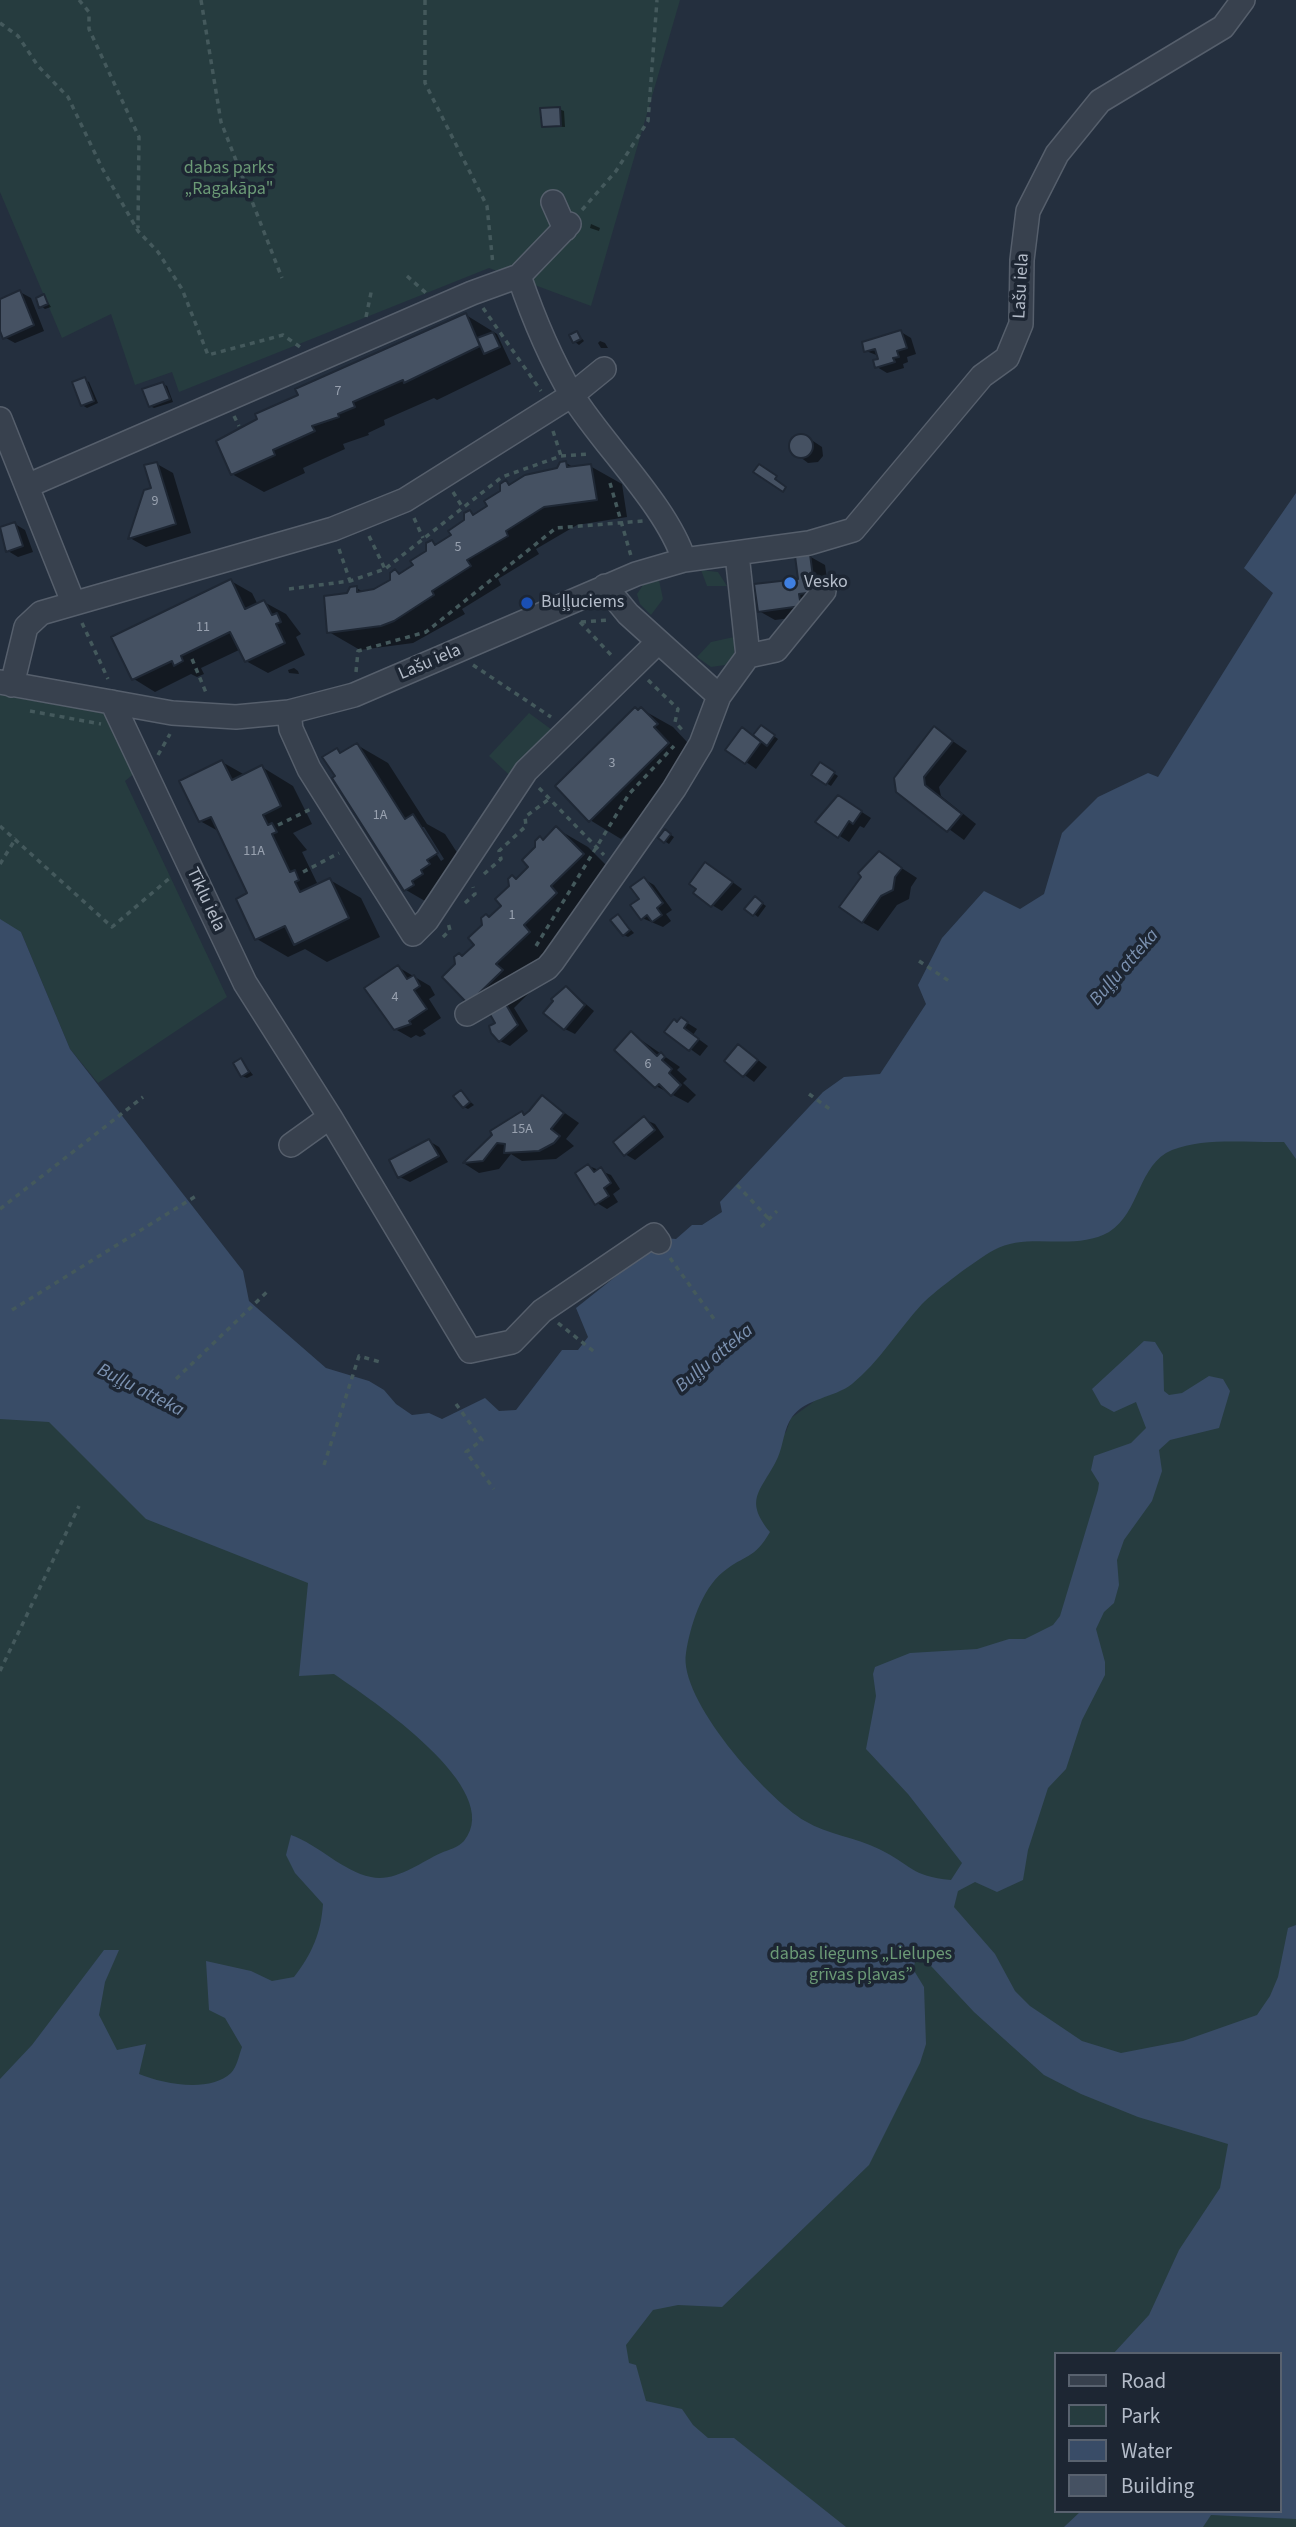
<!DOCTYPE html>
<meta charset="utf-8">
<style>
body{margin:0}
#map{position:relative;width:1296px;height:2527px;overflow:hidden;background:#242f3e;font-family:"Source Sans 3",sans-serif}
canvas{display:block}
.legend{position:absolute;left:1054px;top:2352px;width:228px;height:161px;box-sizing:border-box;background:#1d2633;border:2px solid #59626f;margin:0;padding:9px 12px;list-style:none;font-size:21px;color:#b4bcc9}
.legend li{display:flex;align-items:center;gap:14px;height:35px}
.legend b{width:35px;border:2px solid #59626f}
</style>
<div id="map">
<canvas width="1296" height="2527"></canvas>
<ul class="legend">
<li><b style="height:9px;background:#38414e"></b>Road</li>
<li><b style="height:19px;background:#263c3f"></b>Park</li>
<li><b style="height:19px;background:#394c67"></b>Water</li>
<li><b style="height:19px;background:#455162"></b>Building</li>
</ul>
</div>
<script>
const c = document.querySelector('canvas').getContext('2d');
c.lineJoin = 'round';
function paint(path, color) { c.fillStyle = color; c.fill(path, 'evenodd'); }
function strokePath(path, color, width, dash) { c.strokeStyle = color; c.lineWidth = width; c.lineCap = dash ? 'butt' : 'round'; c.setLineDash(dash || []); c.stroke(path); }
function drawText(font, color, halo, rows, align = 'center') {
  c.font = font + ' "Source Sans 3",sans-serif'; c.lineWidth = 7; c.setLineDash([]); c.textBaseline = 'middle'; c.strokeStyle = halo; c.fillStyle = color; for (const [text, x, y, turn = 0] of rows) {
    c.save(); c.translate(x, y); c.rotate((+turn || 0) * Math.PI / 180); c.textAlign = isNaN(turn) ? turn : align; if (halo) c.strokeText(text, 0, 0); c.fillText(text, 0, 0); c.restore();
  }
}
const green = new Path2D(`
 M 0,0 L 680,0 L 591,306 L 489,268 L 179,392 L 172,372 L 135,385 L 111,314 L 62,338 L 0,192 Z
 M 701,570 L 718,572 L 727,586 L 707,586 Z
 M 659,580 L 663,599 L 651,615 L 640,604 L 637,594 L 643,585 Z
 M 734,637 L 734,654 L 725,665 L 711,667 L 697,657 L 711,642 Z
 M 0,695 L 105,713 L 136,772 L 125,781 L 227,997 L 98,1083 L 70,1049 L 21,932 L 0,939 Z
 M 529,713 L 563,738 L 520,785 L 489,756 Z
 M 1296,843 L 1296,2527 L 0,2527 L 0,1352 L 404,1644 L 786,1432 L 791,1418 L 812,1403 ZM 1056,2354 L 1280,2354 L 1280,2511 L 1056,2511 Z`);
const water = new Path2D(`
 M 1296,493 L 1296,1159 L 1284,1142 C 1249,1143 1205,1137 1172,1150 C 1138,1164 1140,1213 1109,1232 C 1074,1252 1028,1231 994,1250 C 976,1260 936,1290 922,1304 C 898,1330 879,1362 852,1384 C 834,1398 806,1398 792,1417 C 784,1428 783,1446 778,1457 C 763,1490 742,1498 770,1532 C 754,1560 745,1554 723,1572 C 701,1590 690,1627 686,1653 C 678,1699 766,1798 805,1821 C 828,1835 855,1837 879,1849 C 912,1865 910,1876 951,1880 L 962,1863 L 908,1794 L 866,1749 L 876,1696 L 873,1674 L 875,1667 L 910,1653 L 977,1649 L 1009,1639 L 1025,1639 L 1053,1625 L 1060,1616 L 1098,1490 L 1099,1483 L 1091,1470 L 1094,1456 L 1131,1443 L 1146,1428 L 1136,1402 L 1114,1412 L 1101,1405 L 1092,1389 L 1144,1341 L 1155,1342 L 1163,1355 L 1164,1391 L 1169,1395 L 1182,1393 L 1209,1376 L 1223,1379 L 1230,1391 L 1219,1428 L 1170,1440 L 1159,1450 L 1162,1471 L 1152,1501 L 1124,1540 L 1117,1560 L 1119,1585 L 1114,1603 L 1104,1612 L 1096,1629 L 1105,1662 L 1105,1675 L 1082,1720 L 1066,1769 L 1048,1788 L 1028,1850 L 1023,1880 L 997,1892 L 975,1882 L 958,1891 L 954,1907 L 995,1954 L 1015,1991 L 1030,2006 L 1082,2041 L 1121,2053 L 1183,2041 L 1257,2015 L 1270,1996 L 1278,1977 L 1288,1928 L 1296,1925 L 1296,2519 L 1211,2515 L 1203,2527 L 1064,2527 L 1081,2511 L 1280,2511 L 1280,2354 L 1113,2354 L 1149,2315 L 1179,2250 L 1220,2188 L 1228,2144 L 1138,2117 L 1081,2094 L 1044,2075 L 974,2012 L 918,1952 L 913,1969 L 924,1987 L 926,2044 L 920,2063 L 869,2165 L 722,2307 L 678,2305 L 653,2310 L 626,2345 L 629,2363 L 636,2365 L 646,2401 L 682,2409 L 693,2425 L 708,2438 L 734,2438 L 846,2527 L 0,2527 L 0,2079 L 32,2045 L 104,1950 L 119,1950 L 105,1982 L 99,2015 L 117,2050 L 146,2044 L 139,2074 C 163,2084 210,2093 231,2073 C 237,2067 239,2055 242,2047 L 225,2018 L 209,2010 L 206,1961 L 251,1971 L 272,1981 L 294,1977 C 312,1954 321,1933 323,1904 L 295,1873 L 286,1855 L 291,1835 C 319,1845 342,1871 371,1877 C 394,1883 421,1862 441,1853 C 448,1850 459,1847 464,1841 C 507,1789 370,1699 334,1674 L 299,1676 L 308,1583 L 146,1519 L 49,1422 L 0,1419 L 0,919 L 21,932 L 70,1049 L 243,1271 L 249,1301 L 326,1368 L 369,1381 L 384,1390 L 396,1404 L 412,1415 L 429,1413 L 442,1419 L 485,1398 L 499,1411 L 516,1410 L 562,1350 L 578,1350 L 588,1337 L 576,1308 L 664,1238 L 676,1239 L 692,1225 L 702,1225 L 722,1212 L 720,1202 L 823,1092 L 844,1077 L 880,1074 L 926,1004 L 918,985 L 942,938 L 984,891 L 1020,909 L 1044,894 L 1062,833 L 1098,797 L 1148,773 L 1158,777 L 1273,593 L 1244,568 Z`);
const shadow = new Path2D(`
 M 559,109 L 564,111 L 565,127 L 543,126 Z
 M 591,224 L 600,228 L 599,231 L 590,228 Z
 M 20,292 L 31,298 L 44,331 L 15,343 L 4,337 L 0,326 L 0,301 Z
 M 44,296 L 51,307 L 45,309 L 41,306 Z
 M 466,315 L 497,334 L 511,364 L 437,400 L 434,398 L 384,420 L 385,425 L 368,433 L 369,435 L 343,444 L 345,449 L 303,468 L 305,473 L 264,492 L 232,474 Z
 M 901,332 L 911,338 L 916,354 L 907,357 L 908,362 L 903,364 L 904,368 L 887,373 L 877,367 L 879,356 L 866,351 Z
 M 577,333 L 584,341 L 579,345 L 575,342 Z
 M 600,341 L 605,343 L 608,348 L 601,348 L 598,343 Z
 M 84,379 L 89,382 L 98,403 L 87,408 L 82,405 Z
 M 163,384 L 167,386 L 173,402 L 154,408 L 150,406 Z
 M 804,435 L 822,447 L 823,456 L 818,462 L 808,463 L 791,450 L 791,443 L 797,436 Z
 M 566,463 L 575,468 L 590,466 L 622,484 L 627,517 L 577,525 L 536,549 L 539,554 L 498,579 L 501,585 L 462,609 L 465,614 L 413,643 L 360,650 L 329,632 L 348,595 L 356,588 L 364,592 L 375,591 L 391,581 L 396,571 L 401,575 L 416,566 L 432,542 L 438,545 L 453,536 L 470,512 L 475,515 L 490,506 L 506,482 L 512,486 L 558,470 Z
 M 157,464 L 173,473 L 191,533 L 146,547 L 130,538 L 153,489 Z
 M 15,524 L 25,530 L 33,552 L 18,557 L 8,551 L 0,529 Z
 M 809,556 L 825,565 L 830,600 L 816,615 L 775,620 L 759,611 L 800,580 Z
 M 231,581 L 252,593 L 258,605 L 264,602 L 286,614 L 301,634 L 296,637 L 305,655 L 268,673 L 246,661 L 241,649 L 201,668 L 204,674 L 197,677 L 191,674 L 155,692 L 134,679 L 113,638 Z
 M 294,668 L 298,671 L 299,674 L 289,673 L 288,670 Z
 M 641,709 L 673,727 L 688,743 L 685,746 L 700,762 L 621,839 L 590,820 Z
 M 761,727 L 778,739 L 756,769 L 728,749 L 743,730 L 754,736 Z
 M 934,728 L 967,751 L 939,787 L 941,796 L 976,824 L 964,840 L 897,791 Z
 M 357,745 L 388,763 L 427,824 L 445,834 L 469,871 L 437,908 L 406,890 L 337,777 L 337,750 L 342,753 ZM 419,827 L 424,827 L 444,859 L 441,861 Z
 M 222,762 L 245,775 L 262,767 L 293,786 L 312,824 L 293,833 L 307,850 L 302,852 L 318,885 L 330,880 L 361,898 L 380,937 L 327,962 L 305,949 L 288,957 L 257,939 L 250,894 L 220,832 L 200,821 Z
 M 820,764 L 838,776 L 831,786 L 813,775 Z
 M 848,803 L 871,818 L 864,828 L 860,826 L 849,842 L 817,821 Z
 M 557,829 L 588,847 L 614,873 L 527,983 L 533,989 L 514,1008 L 528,1031 L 510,1046 L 500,1041 L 494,1017 L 469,1003 L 464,957 L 477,945 L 490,919 L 504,906 L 544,841 Z
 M 665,831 L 674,837 L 669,844 L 660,838 Z
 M 880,854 L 917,878 L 911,887 L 909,899 L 897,905 L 878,931 L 862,922 L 863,877 L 859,874 Z
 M 716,870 L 742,889 L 722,911 L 712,905 Z
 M 644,879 L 654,885 L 672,910 L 666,914 L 671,921 L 663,927 L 642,918 Z
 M 759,901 L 766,906 L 758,917 L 754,914 Z
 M 618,916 L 634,933 L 628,937 L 624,935 Z
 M 398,967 L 430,986 L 435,995 L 429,999 L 441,1018 L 423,1030 L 426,1034 L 420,1037 L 416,1035 L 411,1038 L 395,1029 Z
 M 567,988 L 594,1011 L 575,1034 L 565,1029 Z
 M 681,1019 L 697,1029 L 693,1035 L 708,1046 L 700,1056 L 667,1032 Z
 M 631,1033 L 680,1067 L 677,1070 L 687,1079 L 683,1083 L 696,1095 L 688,1103 L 656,1086 Z
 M 749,1053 L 767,1067 L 754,1082 L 726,1061 Z
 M 241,1060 L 253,1075 L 247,1078 L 242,1076 Z
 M 461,1093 L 474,1105 L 468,1109 L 464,1107 Z
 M 542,1097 L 579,1123 L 566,1139 L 574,1146 L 556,1159 L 522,1161 L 511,1154 L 499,1169 L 479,1173 L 465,1164 L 495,1135 L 522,1113 L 525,1116 Z
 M 644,1119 L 655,1124 L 664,1137 L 635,1160 L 625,1154 Z
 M 429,1141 L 439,1147 L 448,1162 L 410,1182 L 400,1177 Z
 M 589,1166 L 611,1175 L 620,1189 L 613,1194 L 618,1202 L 607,1209 L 597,1203 Z`);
const building = new Path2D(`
 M 560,107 L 561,126 L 542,127 L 540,108 Z
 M 20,290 L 34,325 L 3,339 L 0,331 L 0,299 Z
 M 44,294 L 48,304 L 39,308 L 36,298 Z
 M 466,313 L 480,346 L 404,383 L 403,380 L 353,402 L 355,407 L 338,414 L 339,417 L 312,426 L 315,431 L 273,450 L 275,455 L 231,475 L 216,441 L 257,419 L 255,414 L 298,395 L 295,389 Z
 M 901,330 L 907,348 L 897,351 L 899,357 L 893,358 L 895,362 L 875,368 L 873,360 L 878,359 L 875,349 L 864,352 L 862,342 Z
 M 577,331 L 581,339 L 573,343 L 569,335 Z
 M 493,332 L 500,347 L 484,354 L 477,338 Z
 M 85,377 L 94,401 L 81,406 L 72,382 Z
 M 163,382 L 170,399 L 149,407 L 142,389 Z
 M789 446a12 12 0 1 1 24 0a12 12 0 1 1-24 0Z
 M 566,461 L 567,467 L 591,464 L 597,500 L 544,507 L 506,531 L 508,536 L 467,560 L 471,566 L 432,591 L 434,595 L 394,621 L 381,626 L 327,633 L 324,596 L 347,593 L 350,587 L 357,586 L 357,592 L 374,589 L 390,580 L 390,573 L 395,569 L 399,574 L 413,565 L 410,561 L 426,551 L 426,543 L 432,540 L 435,545 L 451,535 L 448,531 L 464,520 L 464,513 L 470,510 L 473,515 L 487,506 L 484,501 L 500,491 L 500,484 L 506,480 L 509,485 L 525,475 L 557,468 L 560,462 Z
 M 157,462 L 176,524 L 128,539 L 144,490 L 151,488 L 144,465 Z
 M 759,464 L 777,476 L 775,479 L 786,487 L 783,492 L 753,472 Z
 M 15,522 L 23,546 L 6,552 L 0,527 Z
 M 810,554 L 815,592 L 799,594 L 801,606 L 758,612 L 754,584 L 798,579 L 795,556 Z
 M 231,579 L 245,609 L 264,600 L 272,615 L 277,613 L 281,622 L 276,624 L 285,643 L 245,662 L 230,632 L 181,656 L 183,661 L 174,666 L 172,661 L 132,680 L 111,637 Z
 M 635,707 L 638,710 L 641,707 L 658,724 L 654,727 L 669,743 L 589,822 L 555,786 Z
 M 761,725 L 775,735 L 767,746 L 753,735 Z
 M 934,726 L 953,741 L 924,777 L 925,785 L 962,814 L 947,832 L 896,792 L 894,778 Z
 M 742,727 L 761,742 L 745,764 L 725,750 Z
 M 357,743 L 405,819 L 413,814 L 438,853 L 427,860 L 430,864 L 421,870 L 423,874 L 412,881 L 414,885 L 404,891 L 332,778 L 335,776 L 322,757 L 337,748 L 340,753 Z
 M 222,760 L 232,780 L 262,765 L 281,806 L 263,815 L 268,825 L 272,823 L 277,832 L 272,834 L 290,872 L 295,870 L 299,880 L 295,882 L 300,892 L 330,878 L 349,918 L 294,945 L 285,926 L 255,940 L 236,899 L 247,893 L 211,817 L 199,822 L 179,781 Z
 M 820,762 L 835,772 L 826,785 L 811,775 Z
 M 838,795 L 862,811 L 853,824 L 849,821 L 838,838 L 815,822 Z
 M 556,826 L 584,854 L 551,886 L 557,893 L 524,925 L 530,932 L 496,964 L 503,970 L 468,1004 L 442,977 L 455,964 L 454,957 L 459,953 L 462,956 L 474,945 L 468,938 L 482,925 L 481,918 L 486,914 L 489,917 L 501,906 L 495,899 L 509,886 L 508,879 L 512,875 L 516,879 L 528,867 L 522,860 L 535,847 L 535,841 L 540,836 L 543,840 Z
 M 665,829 L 671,834 L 664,843 L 658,838 Z
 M 879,851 L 902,868 L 895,877 L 893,890 L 881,896 L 862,923 L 839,907 L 861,877 L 858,873 Z
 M 705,862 L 733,882 L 711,907 L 693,893 L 696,889 L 689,884 Z
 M 644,877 L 663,903 L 657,908 L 662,915 L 652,922 L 647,915 L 641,920 L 630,905 L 639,899 L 630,887 Z
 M 755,896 L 763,903 L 753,916 L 744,909 Z
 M 618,914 L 630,930 L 623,936 L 610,920 Z
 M 398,965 L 407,979 L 414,975 L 420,986 L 414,990 L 427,1009 L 409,1021 L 411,1024 L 394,1030 L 364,988 Z
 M 566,986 L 585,1005 L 564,1030 L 543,1013 L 553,1001 L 551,999 Z
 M 504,1001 L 518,1025 L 499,1042 L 491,1033 L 489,1026 L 495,1023 L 488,1011 Z
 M 681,1017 L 688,1022 L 684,1028 L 699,1039 L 689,1051 L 664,1032 L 674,1019 L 677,1022 Z
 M 631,1031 L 657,1056 L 661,1052 L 665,1057 L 662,1060 L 672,1069 L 669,1073 L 681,1085 L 671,1096 L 659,1084 L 655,1088 L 614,1050 Z
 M 738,1044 L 758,1060 L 743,1077 L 724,1061 Z
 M 241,1058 L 249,1072 L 241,1077 L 233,1063 Z
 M 461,1090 L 470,1102 L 463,1108 L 453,1096 Z
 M 542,1095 L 564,1113 L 551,1129 L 560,1136 L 554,1143 L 539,1151 L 504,1153 L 505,1144 L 497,1143 L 483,1161 L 463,1163 L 492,1135 L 490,1131 L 522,1111 L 524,1115 L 529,1111 Z
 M 644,1116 L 655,1130 L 624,1156 L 613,1142 Z
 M 429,1139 L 439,1156 L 398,1178 L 389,1160 Z
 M 588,1164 L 594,1172 L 601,1167 L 611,1183 L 604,1188 L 609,1196 L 595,1205 L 575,1173 Z`);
const path = new Path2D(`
 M 79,0 L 89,12 L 89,29 L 139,137 L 138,228
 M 201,0 L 221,122 L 282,278
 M 425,0 L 425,83 L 487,206 L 493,265
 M 0,23 L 18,36 L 38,66 L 68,97 L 102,168 L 138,231 L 158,252 L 182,289 L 208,355 L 283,335 L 300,347
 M 582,210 L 616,171 L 648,121 L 657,0
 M 407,276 L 426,293
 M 483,308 L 541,391
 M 366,317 L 372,288
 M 234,416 L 239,426
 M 553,431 L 561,456
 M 610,483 L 631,556
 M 453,492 L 463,508
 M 414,518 L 423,538
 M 369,536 L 385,569
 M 339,549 L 350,581
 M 289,589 L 350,581 L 385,569 L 502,477 L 561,456 L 588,454
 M 580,622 L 613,657
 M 581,622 L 608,620
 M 82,623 L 108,679
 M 192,659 L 207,695
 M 473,665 L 551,717
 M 356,672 L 358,651 L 426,632 L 556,528 L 643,521
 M 648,680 L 678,709 L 675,722 L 685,733
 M 30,711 L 101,724
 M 158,755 L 170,734
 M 539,788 L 604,855
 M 278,825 L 311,809
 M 0,826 L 112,927 L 171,877
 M 0,864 L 16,838
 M 303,872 L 339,853
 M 484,874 L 501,859 L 499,851 L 526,826 L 525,817 L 549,799
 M 465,903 L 475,894 L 473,887
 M 443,937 L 450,930 L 448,923
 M 536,946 L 629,794 L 674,746
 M 919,961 L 952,983
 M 809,1094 L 831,1110
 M 737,1185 L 769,1219
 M 0,1209 L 143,1097
 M 761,1227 L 777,1211
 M 670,1258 L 714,1319
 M 12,1310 L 196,1196
 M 558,1323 L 597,1354
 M 176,1379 L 268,1291
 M 456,1404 L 482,1440 L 466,1452 L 494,1489
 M 324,1465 L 359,1356 L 380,1362
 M 0,1671 L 79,1506`);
const minor = new Path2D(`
 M 553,202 L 565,229
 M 519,276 L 569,224
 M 0,419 L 73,602
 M 27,486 L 472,293 L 519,276 C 533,317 550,358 572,395 C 603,445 667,506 684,560
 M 605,586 L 628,614 L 719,696
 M 748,656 L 776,650 L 824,591
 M 0,682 L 172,713 L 236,717 L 289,712 L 354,695 L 636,574 L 684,560 L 809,543 L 853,530 L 982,376 L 1007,358 L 1021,324 L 1022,260 L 1028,211 L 1057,154 L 1100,101 L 1223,27 L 1243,0
 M 12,685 L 26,627 L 41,613 L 333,529 L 405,500 L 572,395 L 604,369
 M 112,702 L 245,983 L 330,1117 L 470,1351 L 512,1342 L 542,1311 L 654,1235 L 659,1242
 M 289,712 L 291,729 L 309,769 L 413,934 L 427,920 L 526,771 L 658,642
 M 467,1014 L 547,968 L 553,961 L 674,789 L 701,744 L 719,696 L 748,656 L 737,554
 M 291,1145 L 330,1117`);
const markers = [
 [790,583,7,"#3f7fe0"],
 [527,603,7,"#1a4fb4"]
];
const numberNames = [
 ["7",338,392],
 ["9",155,502],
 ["5",458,548],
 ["11",203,628],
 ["3",612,764],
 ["1A",380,816],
 ["11A",254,852],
 ["1",512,916],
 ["4",395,998],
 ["6",648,1065],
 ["15A",522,1130]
];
const parkNames = [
 ["dabas parks",229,169],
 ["„Ragakāpa\"",229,190],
 ["dabas liegums „Lielupes",861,1955],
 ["grīvas pļavas”",861,1976]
];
const streetNames = [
 ["Lašu iela",1022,286,-87],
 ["Lašu iela",430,663,-23],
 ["Tīklu iela",205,900,65]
];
const poiNames = [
 ["Vesko",804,583],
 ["Buļļuciems",541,603]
];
const waterNames = [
 ["Buļļu atteka",1125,968,-49],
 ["Buļļu atteka",715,1359,-40],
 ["Buļļu atteka",140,1391,27]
];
paint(green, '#263c3f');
paint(water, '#394c67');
paint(shadow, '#0007');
paint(building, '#455162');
strokePath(building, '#1f2835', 2);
strokePath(minor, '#565f6c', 26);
strokePath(path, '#44595c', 3.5, [5, 5]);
strokePath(minor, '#38414e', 23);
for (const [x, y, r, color] of markers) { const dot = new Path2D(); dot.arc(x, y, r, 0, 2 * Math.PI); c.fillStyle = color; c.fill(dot); strokePath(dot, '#1d2633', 2.5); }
drawText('14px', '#98a1af', null, numberNames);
drawText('18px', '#6b9a76', '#1d2633', parkNames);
drawText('18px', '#b4bcc9', '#1d2633', streetNames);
drawText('18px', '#b4bcc9', '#1d2633', poiNames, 'left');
drawText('italic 19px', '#7c92b1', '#1d2633', waterNames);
</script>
